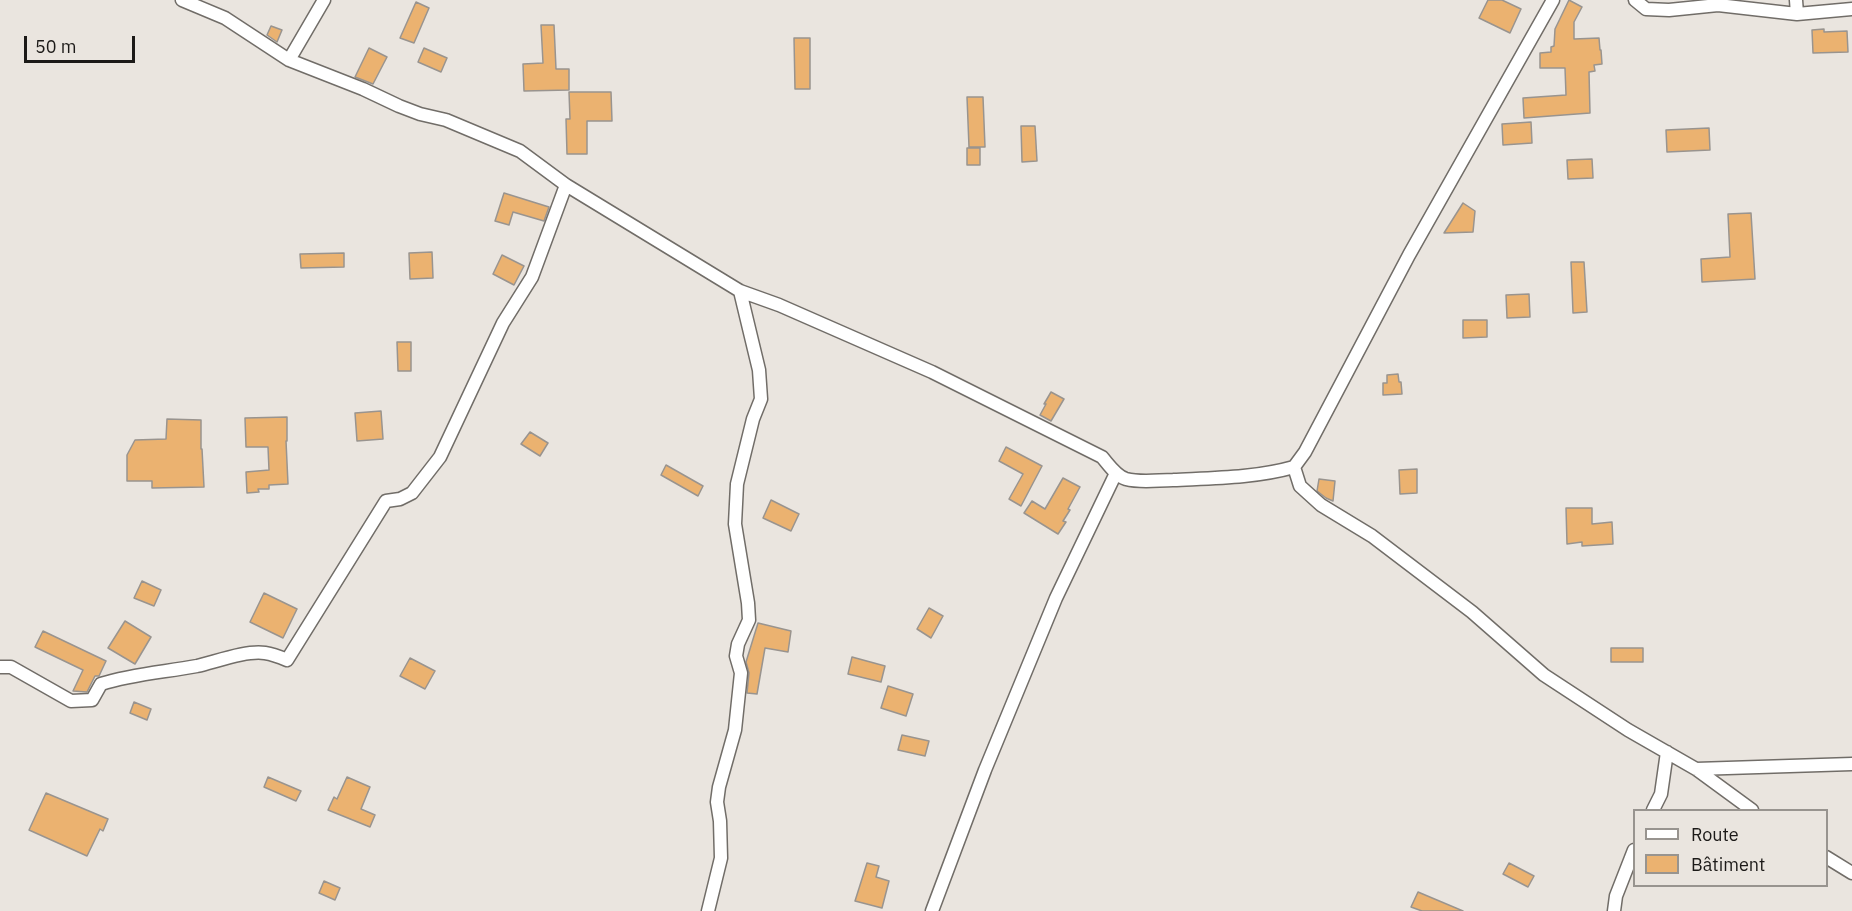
<!DOCTYPE html>
<meta charset="utf-8">
<style>
body{margin:0}
#map{position:relative;width:1852px;height:911px;overflow:hidden;background:#eae5df;font-family:"IBM Plex Sans",sans-serif}
canvas{display:block}
.legend{position:absolute;left:1633px;top:809px;width:195px;height:78px;box-sizing:border-box;background:#eae5df;border:2px solid #98948f;margin:0;padding:8px 10px;list-style:none;font-size:18px;color:#1c1a18}
.legend li{display:flex;align-items:center;gap:12px;height:30px}
.legend b{width:30px;border:2px solid #98948f}
.scale{position:absolute;left:24px;top:36px;width:111px;height:27px;box-sizing:border-box;border:3px solid #1c1a18;border-top:0;padding-left:8px;font-size:18px;line-height:21px;white-space:nowrap;color:#1c1a18;-webkit-text-stroke:4px #eae5df;paint-order:stroke}
</style>
<div id="map">
<canvas width="1852" height="911"></canvas>
<ul class="legend">
<li><b style="height:8px;background:#fff"></b>Route</li>
<li><b style="height:16px;background:#ebb270"></b>Bâtiment</li>
</ul>
<div class="scale">50 m</div>
</div>
<script>
const c = document.querySelector('canvas').getContext('2d');
c.lineJoin = 'round';
function paint(path, color) { c.fillStyle = color; c.fill(path, 'evenodd'); }
function strokePath(path, color, width, dash) { c.strokeStyle = color; c.lineWidth = width; c.lineCap = dash ? 'butt' : 'round'; c.setLineDash(dash || []); c.stroke(path); }
const building = new Path2D(`
 M 1488,0 L 1502,0 L 1521,9 L 1510,33 L 1479,18 Z
 M 1569,0 L 1582,7 L 1574,22 L 1574,39 L 1599,38 L 1600,50 L 1601,50 L 1602,64 L 1594,65 L 1595,71 L 1589,72 L 1590,113 L 1524,118 L 1523,98 L 1566,95 L 1565,68 L 1540,68 L 1540,53 L 1551,52 L 1551,47 L 1554,46 L 1555,29 Z
 M 416,2 L 429,8 L 414,43 L 400,38 Z
 M 541,25 L 554,25 L 556,69 L 569,69 L 569,90 L 524,91 L 523,64 L 543,63 Z
 M 271,26 L 282,30 L 277,42 L 267,35 Z
 M 1824,29 L 1824,32 L 1847,31 L 1848,52 L 1813,53 L 1812,30 Z
 M 794,38 L 810,38 L 810,89 L 795,89 Z
 M 369,48 L 387,57 L 373,84 L 355,77 Z
 M 424,48 L 447,58 L 441,72 L 418,62 Z
 M 569,92 L 611,92 L 612,121 L 587,121 L 587,154 L 567,154 L 566,119 L 570,119 Z
 M 967,97 L 983,97 L 985,147 L 969,147 Z
 M 1531,122 L 1532,143 L 1503,145 L 1502,124 Z
 M 1021,126 L 1035,126 L 1037,161 L 1022,162 Z
 M 1709,128 L 1710,150 L 1667,152 L 1666,130 Z
 M 967,148 L 980,148 L 980,165 L 967,165 Z
 M 1592,159 L 1593,178 L 1568,179 L 1567,160 Z
 M 504,193 L 549,207 L 544,221 L 513,212 L 509,225 L 495,221 Z
 M 1463,203 L 1475,211 L 1473,232 L 1444,233 Z
 M 1751,213 L 1755,279 L 1702,282 L 1701,259 L 1730,257 L 1728,214 Z
 M 432,252 L 433,278 L 410,279 L 409,253 Z
 M 344,253 L 344,267 L 301,268 L 300,254 Z
 M 502,255 L 524,266 L 514,285 L 493,274 Z
 M 1571,262 L 1584,262 L 1587,312 L 1573,313 Z
 M 1529,294 L 1530,317 L 1507,318 L 1506,295 Z
 M 1463,320 L 1487,320 L 1487,337 L 1463,338 Z
 M 397,342 L 411,342 L 411,371 L 398,371 Z
 M 1398,374 L 1399,382 L 1401,382 L 1402,394 L 1383,395 L 1383,383 L 1387,383 L 1387,375 Z
 M 1051,392 L 1064,399 L 1051,421 L 1040,415 L 1046,404 L 1044,404 Z
 M 381,411 L 383,439 L 357,441 L 355,413 Z
 M 287,417 L 287,441 L 286,441 L 288,484 L 269,485 L 269,489 L 258,489 L 259,492 L 247,493 L 246,472 L 269,470 L 268,447 L 246,447 L 245,418 Z
 M 167,419 L 201,420 L 201,449 L 202,449 L 204,487 L 152,488 L 152,481 L 127,481 L 127,455 L 135,440 L 166,439 Z
 M 530,432 L 548,443 L 540,456 L 521,444 Z
 M 1006,447 L 1042,466 L 1021,506 L 1009,499 L 1023,474 L 999,461 Z
 M 666,465 L 703,486 L 698,496 L 661,475 Z
 M 1417,469 L 1417,493 L 1400,494 L 1399,470 Z
 M 1063,478 L 1080,487 L 1068,509 L 1070,510 L 1063,521 L 1066,522 L 1058,534 L 1024,513 L 1032,501 L 1045,509 Z
 M 1319,479 L 1335,481 L 1333,501 L 1326,498 L 1317,491 Z
 M 771,500 L 799,514 L 791,531 L 763,518 Z
 M 1566,508 L 1592,508 L 1592,524 L 1612,522 L 1613,544 L 1582,546 L 1582,542 L 1567,544 Z
 M 142,581 L 161,590 L 154,606 L 134,598 Z
 M 264,593 L 297,609 L 283,638 L 250,622 Z
 M 929,608 L 943,616 L 931,638 L 917,629 Z
 M 125,621 L 151,637 L 135,664 L 108,648 Z
 M 758,623 L 791,631 L 788,652 L 765,648 L 757,694 L 747,693 L 749,673 L 746,662 Z
 M 43,631 L 106,661 L 99,676 L 95,676 L 87,692 L 73,691 L 83,670 L 35,647 Z
 M 1611,648 L 1643,648 L 1643,662 L 1611,662 Z
 M 852,657 L 885,666 L 881,682 L 848,674 Z
 M 410,658 L 435,671 L 425,689 L 400,676 Z
 M 888,686 L 913,694 L 906,716 L 881,708 Z
 M 134,702 L 151,709 L 147,720 L 130,713 Z
 M 902,735 L 929,741 L 925,756 L 898,750 Z
 M 268,777 L 301,791 L 296,801 L 264,787 Z
 M 347,777 L 370,787 L 361,809 L 375,815 L 370,827 L 328,810 L 334,797 L 337,799 Z
 M 46,793 L 108,819 L 103,831 L 100,829 L 87,856 L 29,830 Z
 M 867,863 L 879,866 L 876,877 L 889,881 L 882,908 L 855,901 Z
 M 1509,863 L 1534,876 L 1528,887 L 1503,874 Z
 M 324,881 L 340,888 L 335,900 L 319,893 Z
 M 1418,892 L 1463,911 L 1422,911 L 1411,907 Z`);
const street = new Path2D(`
 M 182,0 L 225,18 L 289,60 L 363,89 L 399,106 L 420,114 L 446,120 L 520,151 L 566,185 L 740,291 L 779,305 L 932,372 L 1102,457 C 1109,465 1116,476 1126,479 C 1141,483 1158,480 1173,480 C 1213,478 1255,478 1294,467 L 1300,486 L 1321,505 L 1372,536 L 1472,612 L 1544,675 L 1628,730 L 1696,769 L 1752,810
 M 1635,0 L 1646,9 L 1669,10 L 1718,5 L 1797,14 L 1852,9
 M 1796,0 L 1797,14
 M 289,60 L 324,0
 M 1294,467 L 1305,452 L 1409,255 L 1553,0
 M 0,667 L 11,667 L 71,701 L 92,700 L 101,684 C 132,674 165,672 197,666 C 215,662 246,650 265,653 C 272,654 280,657 287,660 L 386,501 L 400,499 L 412,493 L 440,457 L 503,323 L 532,277 L 566,185
 M 1696,769 L 1852,764
 M 1653,810 L 1661,794 L 1667,752
 M 1826,857 L 1852,873
 M 708,911 L 721,858 L 720,821 L 717,802 L 719,787 L 735,730 L 741,673 L 736,656 L 738,644 L 749,620 L 748,603 L 735,524 L 737,484 L 753,419 L 761,399 L 759,370 L 740,291
 M 932,911 L 985,770 L 1056,598 L 1116,473
 M 1614,911 L 1616,896 L 1634,850`);
paint(building, '#ebb270');
strokePath(building, '#99948f', 1.5);
strokePath(street, '#716d68', 15);
strokePath(street, '#fff', 12);
</script>
